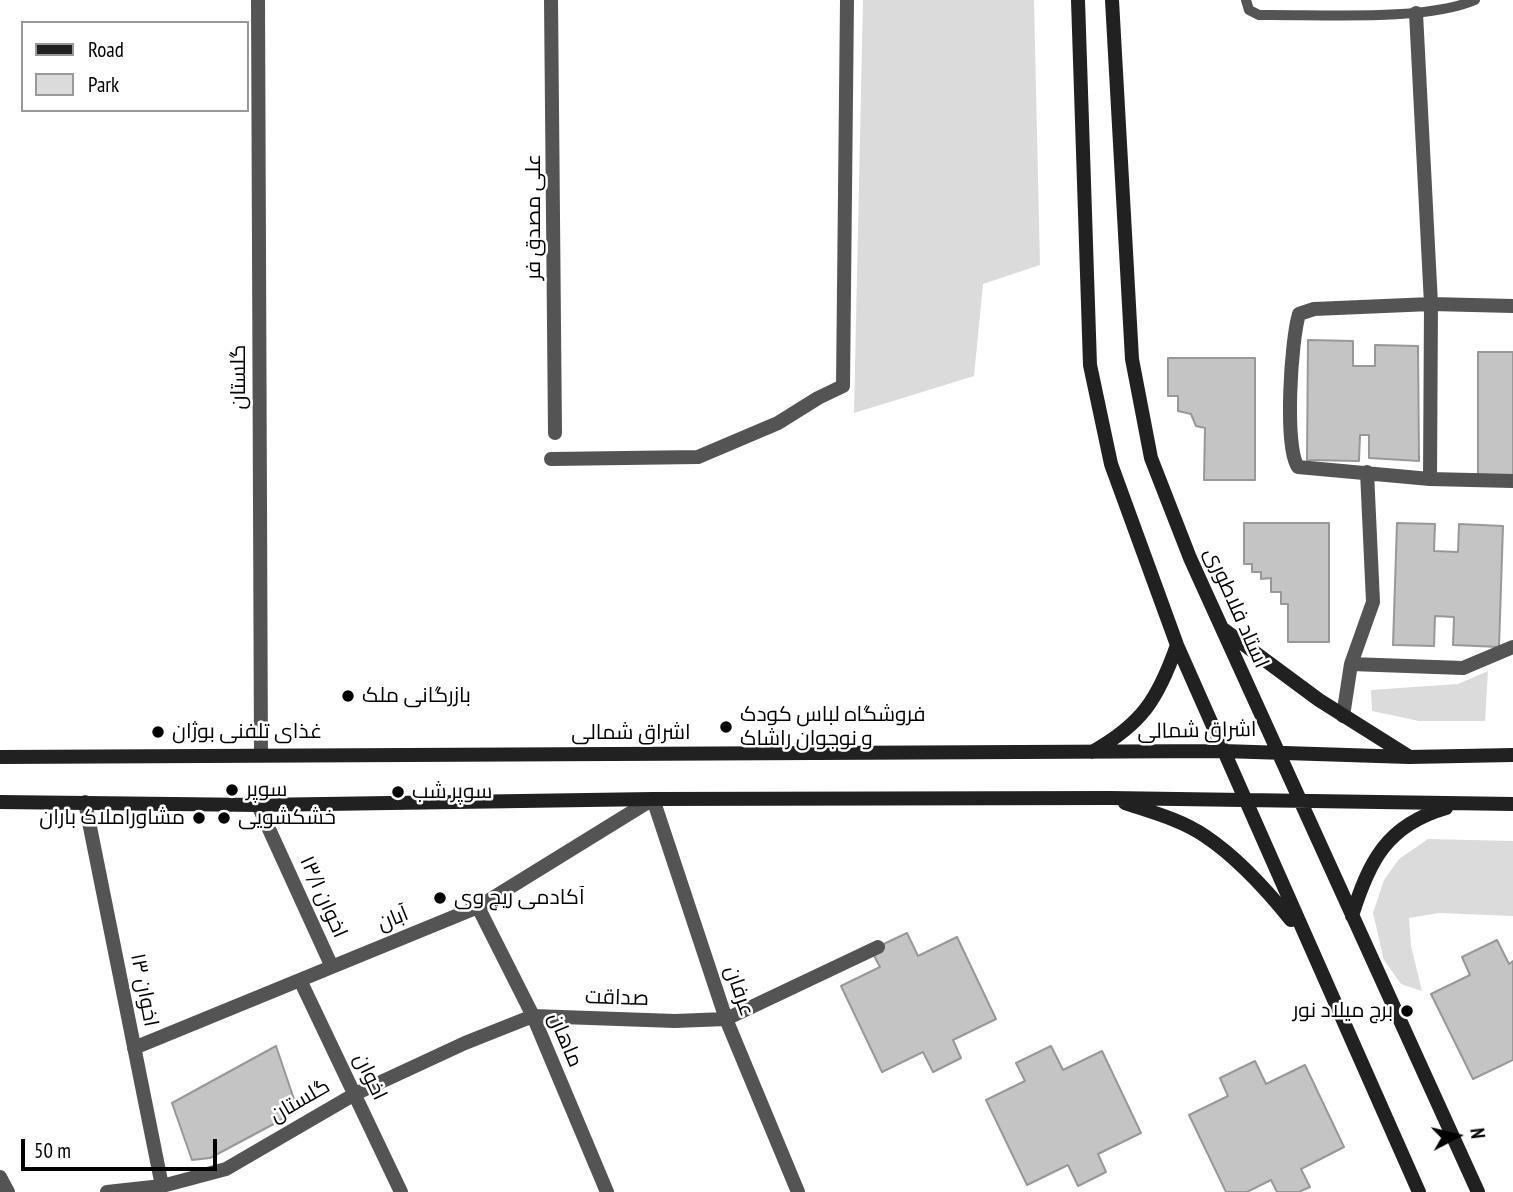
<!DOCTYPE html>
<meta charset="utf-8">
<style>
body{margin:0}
#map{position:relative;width:1513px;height:1192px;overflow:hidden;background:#fff;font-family:"PT Sans Narrow",sans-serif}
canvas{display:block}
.legend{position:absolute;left:21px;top:21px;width:228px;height:91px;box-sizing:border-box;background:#fff;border:2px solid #999;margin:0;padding:9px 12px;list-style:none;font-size:21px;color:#000}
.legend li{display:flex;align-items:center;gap:14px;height:35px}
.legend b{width:35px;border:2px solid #999}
.north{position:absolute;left:1422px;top:1101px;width:70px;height:70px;-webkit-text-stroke:5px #fff;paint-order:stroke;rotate:83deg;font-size:19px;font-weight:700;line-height:28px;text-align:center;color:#000}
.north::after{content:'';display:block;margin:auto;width:24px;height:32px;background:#000;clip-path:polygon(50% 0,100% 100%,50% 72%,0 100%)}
.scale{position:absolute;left:21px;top:1139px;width:196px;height:32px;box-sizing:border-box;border:4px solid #000;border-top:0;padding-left:9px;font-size:21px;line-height:24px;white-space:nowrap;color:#000;-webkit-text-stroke:5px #fff;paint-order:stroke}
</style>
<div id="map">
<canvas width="1513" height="1192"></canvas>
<ul class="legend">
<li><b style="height:9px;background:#212121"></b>Road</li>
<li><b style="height:19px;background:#dbdbdb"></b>Park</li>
</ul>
<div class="north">N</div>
<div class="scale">50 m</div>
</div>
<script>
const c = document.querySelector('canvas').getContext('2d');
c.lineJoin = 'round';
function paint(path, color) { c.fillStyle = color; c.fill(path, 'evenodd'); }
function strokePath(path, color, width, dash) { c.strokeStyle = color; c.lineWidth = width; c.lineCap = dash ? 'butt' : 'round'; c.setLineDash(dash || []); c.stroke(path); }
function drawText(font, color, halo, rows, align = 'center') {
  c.font = font + ' "PT Sans Narrow",Cairo,sans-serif'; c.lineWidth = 5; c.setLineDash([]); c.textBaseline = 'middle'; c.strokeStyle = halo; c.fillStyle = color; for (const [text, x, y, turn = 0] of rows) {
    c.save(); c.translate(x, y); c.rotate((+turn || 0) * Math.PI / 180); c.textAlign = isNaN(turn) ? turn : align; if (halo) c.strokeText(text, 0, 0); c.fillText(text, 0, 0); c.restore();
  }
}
const green = new Path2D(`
 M 863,0 L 1034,0 L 1040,265 L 983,284 L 974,376 L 854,413 Z
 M 1488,671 L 1485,721 L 1419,721 L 1372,711 L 1371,690 L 1458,684 Z
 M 1428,839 L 1513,841 L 1513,916 L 1439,913 L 1409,918 L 1411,946 L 1422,991 L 1401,984 L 1384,960 L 1373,913 L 1384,880 L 1399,859 Z`);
const building = new Path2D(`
 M 1308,340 L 1353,341 L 1353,366 L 1375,366 L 1375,345 L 1418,346 L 1419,461 L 1369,458 L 1369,435 L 1360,435 L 1359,461 L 1307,460 Z
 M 1478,352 L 1513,352 L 1513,478 L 1478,477 Z
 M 1168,358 L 1255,358 L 1255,480 L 1204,480 L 1205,428 L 1196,426 L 1191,414 L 1178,411 L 1178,396 L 1168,396 Z
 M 1244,523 L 1329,523 L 1329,642 L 1288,642 L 1288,604 L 1281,604 L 1281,592 L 1271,592 L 1271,578 L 1261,579 L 1261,572 L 1252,572 L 1252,564 L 1244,564 Z
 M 1397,523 L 1435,524 L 1434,551 L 1458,552 L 1459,524 L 1503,526 L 1499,647 L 1453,645 L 1454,617 L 1435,616 L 1434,646 L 1393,645 Z
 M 907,933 L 918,956 L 957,937 L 996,1019 L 953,1040 L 961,1058 L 933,1072 L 923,1052 L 882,1072 L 841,986 L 880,967 L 871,950 Z
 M 1497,940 L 1509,964 L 1513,961 L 1513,1060 L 1473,1079 L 1431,994 L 1470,975 L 1462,957 Z
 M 276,1046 L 298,1111 L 210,1158 L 192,1160 L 172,1103 Z
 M 1051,1046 L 1063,1070 L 1102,1051 L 1141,1133 L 1098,1154 L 1106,1172 L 1078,1186 L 1068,1165 L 1027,1185 L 986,1100 L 1025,1081 L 1016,1063 Z
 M 1255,1061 L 1266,1084 L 1305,1065 L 1344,1147 L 1301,1169 L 1310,1187 L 1299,1192 L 1277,1192 L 1271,1180 L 1247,1192 L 1226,1192 L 1189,1115 L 1228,1096 L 1220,1078 Z`);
const lane = new Path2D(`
 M 1246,0 L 1249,10 L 1259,15 C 1317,14 1424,22 1475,0`);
const street = new Path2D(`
 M 258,0 L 261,755
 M 551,0 L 555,433
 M 1416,13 L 1431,304 L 1513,306
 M 1431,304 L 1430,479 L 1298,467 C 1284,447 1291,340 1299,314 L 1314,309 Z
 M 551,459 L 698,457 L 778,423 L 818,398 L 843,386 L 847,0
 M 1430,479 L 1513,481
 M 1351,664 L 1463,668 L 1513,647
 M 1343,716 L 1351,664 L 1373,602 L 1367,472
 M 85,802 L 162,1186
 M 258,805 L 332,967
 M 478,907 L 533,1016 L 607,1192
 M 300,980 L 401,1192
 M 134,1048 L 478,907 L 653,799 L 726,1019 L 798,1192
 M 0,1177 L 8,1192
 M 107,1192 L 162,1186 L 226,1169 L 355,1094 L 465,1043 L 533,1016 L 675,1021 L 726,1019 L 878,947`);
const secondary = new Path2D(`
 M 1078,0 L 1090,365 L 1111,464 L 1177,645 L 1419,1192
 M 1112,0 L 1132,359 L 1151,458 L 1190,558 L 1478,1192
 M 1223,629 L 1319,700 L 1408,756
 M 1092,752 C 1142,724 1158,699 1177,645
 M 0,757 L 1223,751 L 1409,757 L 1513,755
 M 0,802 L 258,805 L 653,799 L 1110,798 L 1513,804
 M 1125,803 C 1152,812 1182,820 1205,836 C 1238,858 1266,889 1291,920
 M 1352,916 C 1369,861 1387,825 1446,808`);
const markers = [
 [348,696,7,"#000"],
 [726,727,7,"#000"],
 [158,732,7,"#000"],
 [232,790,7,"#000"],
 [398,792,7,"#000"],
 [199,818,7,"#000"],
 [224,818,7,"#000"],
 [440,898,7,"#000"],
 [1407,1011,7,"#000"]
];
const streetNames = [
 ["علی مصدق فر",534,217,-90],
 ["گلستان",239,377,-90],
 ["استاد فلاطوری",1236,608,66],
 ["اشراق شمالی",1197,731,-1],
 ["اشراق شمالی",631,733],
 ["اخوان ۱۳/۱",323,897,66],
 ["آبان",393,919,-22],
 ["اخوان ۱۳",144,990,79],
 ["عرفان",739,991,71],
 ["صداقت",617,998,2],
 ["ماهان",565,1040,67],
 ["اخوان",370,1077,64],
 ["گلستان",300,1101,-30]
];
const poiNames = [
 ["بازرگانی ملک",362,696],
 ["فروشگاه لباس کودک",740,715],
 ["و نوجوان راشاک",740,739],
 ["غذای تلفنی بوژان",172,732],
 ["سوپر",246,790],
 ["سوپر شب",412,792],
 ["مشاوراملاک باران",185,818,"right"],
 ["خشکشویی",238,818],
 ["آکادمی ریچ وی",454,898],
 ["برج میلاد نور",1393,1011,"right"]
];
paint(green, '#dbdbdb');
paint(building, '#c4c4c4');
strokePath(building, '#989898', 2);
strokePath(lane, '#545454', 10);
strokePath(street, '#545454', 14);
strokePath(secondary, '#212121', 14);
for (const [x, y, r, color] of markers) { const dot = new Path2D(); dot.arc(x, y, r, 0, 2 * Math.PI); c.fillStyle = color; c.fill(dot); strokePath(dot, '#fff', 2.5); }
drawText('21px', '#000', '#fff', streetNames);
drawText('21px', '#000', '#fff', poiNames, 'left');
</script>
